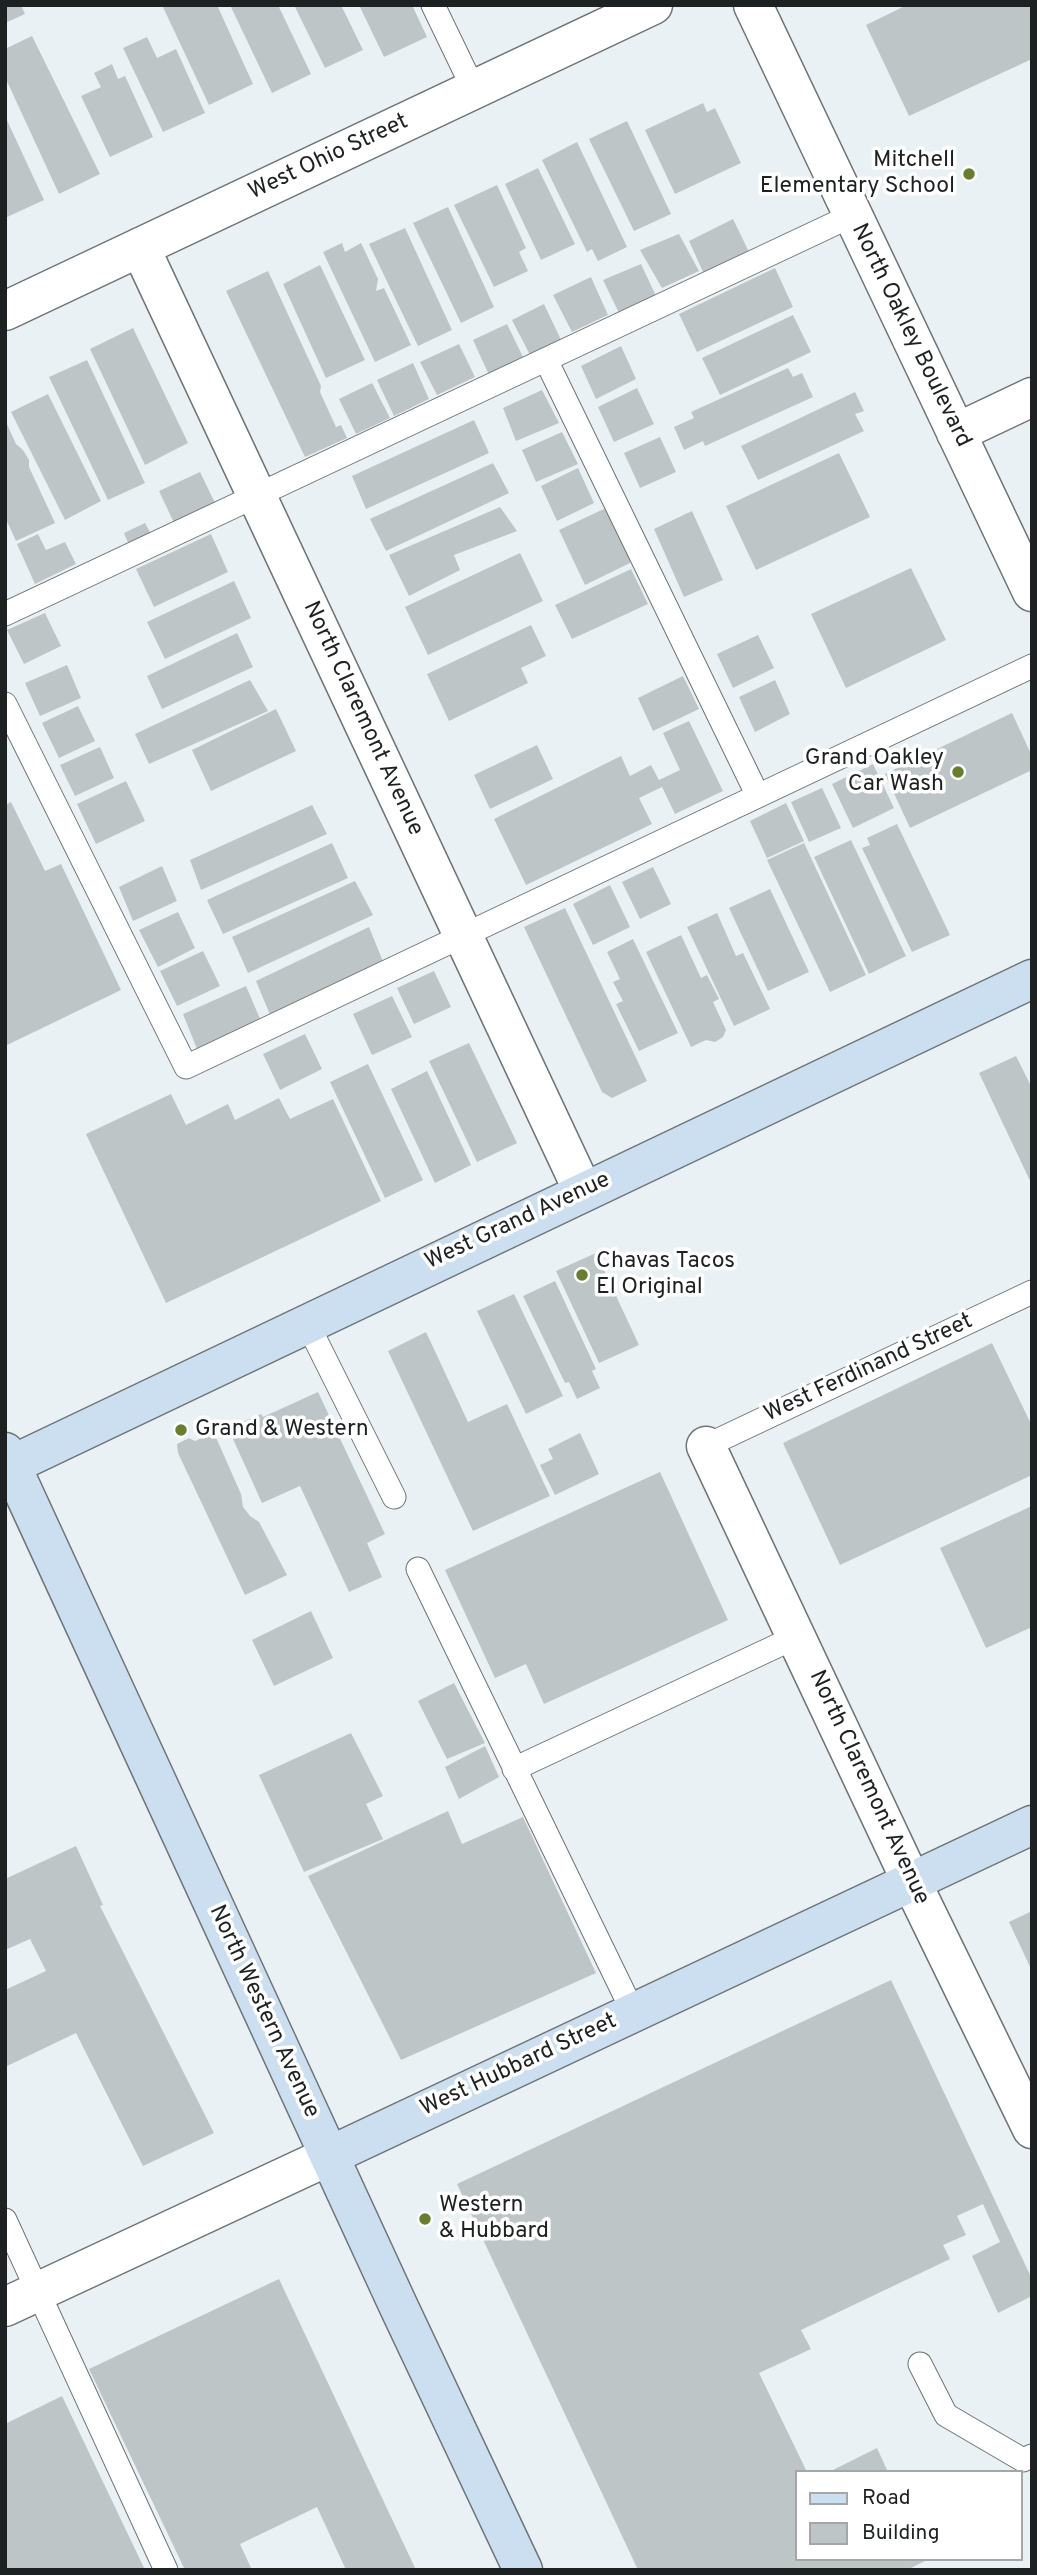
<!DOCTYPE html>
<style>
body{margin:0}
#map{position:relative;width:1037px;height:2575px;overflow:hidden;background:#eaf1f4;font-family:Overpass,sans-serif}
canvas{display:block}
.frame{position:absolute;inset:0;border:7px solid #1e2122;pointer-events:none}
.legend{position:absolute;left:795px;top:2470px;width:228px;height:91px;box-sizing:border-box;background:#fff;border:2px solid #a5a6a7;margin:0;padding:9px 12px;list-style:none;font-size:21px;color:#1e2122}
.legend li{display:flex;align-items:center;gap:14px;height:35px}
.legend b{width:35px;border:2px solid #a5a6a7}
</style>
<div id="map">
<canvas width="1037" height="2575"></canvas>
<div class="frame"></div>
<ul class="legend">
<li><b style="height:9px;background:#cbdff0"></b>Road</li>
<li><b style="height:19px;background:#bec5c6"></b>Building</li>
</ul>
</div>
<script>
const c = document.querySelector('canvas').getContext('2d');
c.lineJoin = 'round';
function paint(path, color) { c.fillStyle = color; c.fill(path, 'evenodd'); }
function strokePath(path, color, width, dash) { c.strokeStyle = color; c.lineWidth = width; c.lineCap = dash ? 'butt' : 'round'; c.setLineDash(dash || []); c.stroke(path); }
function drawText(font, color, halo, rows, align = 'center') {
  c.font = font + ' Overpass,sans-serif'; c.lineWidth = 7; c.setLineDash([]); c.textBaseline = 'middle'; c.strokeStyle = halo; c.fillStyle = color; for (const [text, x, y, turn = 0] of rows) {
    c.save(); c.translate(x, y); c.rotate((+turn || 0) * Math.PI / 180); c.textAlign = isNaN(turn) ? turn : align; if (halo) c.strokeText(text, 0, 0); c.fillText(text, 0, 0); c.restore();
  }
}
const building = new Path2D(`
 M 5,5 L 21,5 L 25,14 L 5,23 Z
 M 162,5 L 217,5 L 253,84 L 209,105 Z
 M 230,5 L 278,5 L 311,74 L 272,93 Z
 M 294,5 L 341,5 L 363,50 L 325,68 Z
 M 359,5 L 412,5 L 427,37 L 384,57 Z
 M 907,5 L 1032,5 L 1032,59 L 909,116 L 866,25 Z
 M 32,36 L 100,174 L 59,194 L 5,77 L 5,49 Z
 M 147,37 L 157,58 L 176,49 L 205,113 L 163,132 L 123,48 Z
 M 112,64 L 118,79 L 125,76 L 153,137 L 110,157 L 81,96 L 101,87 L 94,73 Z
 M 703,103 L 707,112 L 715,108 L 741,163 L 675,194 L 645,130 Z
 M 5,116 L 44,200 L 5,218 Z
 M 627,121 L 671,214 L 634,231 L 589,139 Z
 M 577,142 L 627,247 L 598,261 L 592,249 L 587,252 L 542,160 Z
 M 538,168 L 575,244 L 541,260 L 505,184 Z
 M 497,185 L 526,248 L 519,252 L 528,271 L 494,287 L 454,205 Z
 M 448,207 L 494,307 L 461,323 L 413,223 Z
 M 733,219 L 749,252 L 704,274 L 689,241 Z
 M 405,228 L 452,330 L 418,346 L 369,244 Z
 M 679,234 L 699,271 L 662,288 L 640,250 Z
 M 342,243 L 345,252 L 361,243 L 378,279 L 376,291 L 384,288 L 411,345 L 375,362 L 323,252 Z
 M 641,264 L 656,296 L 619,313 L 603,280 Z
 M 320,265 L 365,360 L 326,378 L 283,284 Z
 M 775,268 L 793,307 L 697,352 L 679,314 Z
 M 268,271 L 321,386 L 320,392 L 336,427 L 341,425 L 347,438 L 305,457 L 226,291 Z
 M 591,277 L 608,315 L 572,332 L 553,295 Z
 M 544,304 L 562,342 L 531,357 L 512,320 Z
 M 793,315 L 811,352 L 720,395 L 702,358 Z
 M 507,324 L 524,359 L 489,375 L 473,340 Z
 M 133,328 L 188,443 L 145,465 L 90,349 Z
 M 459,344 L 475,377 L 437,395 L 420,362 Z
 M 621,346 L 636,379 L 596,399 L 581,366 Z
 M 87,360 L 145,483 L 108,500 L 49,377 Z
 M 413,363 L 429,399 L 394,416 L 377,380 Z
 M 788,368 L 793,377 L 802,373 L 813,397 L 705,446 L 703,441 L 684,450 L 674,427 L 694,418 L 691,412 Z
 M 372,383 L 390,418 L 356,434 L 339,399 Z
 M 637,388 L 654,424 L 614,442 L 598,407 Z
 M 542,390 L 559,423 L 516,441 L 503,408 Z
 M 855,392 L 864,411 L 855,414 L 864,431 L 758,480 L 741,446 Z
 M 48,394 L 101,501 L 65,520 L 11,412 Z
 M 5,420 L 16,444 L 23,450 L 29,460 L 29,467 L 55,523 L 16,541 L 5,517 Z
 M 474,420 L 489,453 L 366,509 L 352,476 Z
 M 562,432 L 578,464 L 536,482 L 522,450 Z
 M 660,437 L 676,472 L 640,488 L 624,453 Z
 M 839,453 L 870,517 L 756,570 L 726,506 Z
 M 493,463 L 509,493 L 386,551 L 370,519 Z
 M 578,468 L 594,503 L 557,521 L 541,486 Z
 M 200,472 L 217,507 L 176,527 L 159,491 Z
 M 500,507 L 517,531 L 454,555 L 460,570 L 409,596 L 389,555 Z
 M 606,508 L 632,562 L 585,585 L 559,530 Z
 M 692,511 L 723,580 L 684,597 L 654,529 Z
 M 145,523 L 151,534 L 129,545 L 124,533 Z
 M 38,534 L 46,550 L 65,542 L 76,564 L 35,584 L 17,544 Z
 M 211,534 L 228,572 L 154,607 L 136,569 Z
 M 520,553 L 543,601 L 428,655 L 405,607 Z
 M 911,568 L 946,640 L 846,688 L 811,614 Z
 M 631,569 L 648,604 L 572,639 L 555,605 Z
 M 234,581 L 251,618 L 165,659 L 147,622 Z
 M 45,613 L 61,646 L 24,664 L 7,630 Z
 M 531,625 L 546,656 L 521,668 L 528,683 L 449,721 L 427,674 Z
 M 237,633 L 253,667 L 162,709 L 147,676 Z
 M 758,635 L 774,668 L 733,688 L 717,654 Z
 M 67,665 L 81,698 L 40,716 L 25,683 Z
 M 683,676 L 699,709 L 653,731 L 638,698 Z
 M 250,680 L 268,711 L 149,764 L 135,734 Z
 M 775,680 L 790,714 L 755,732 L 739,697 Z
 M 78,706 L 95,741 L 59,758 L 42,723 Z
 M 276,709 L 296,751 L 211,791 L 192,750 Z
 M 1012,713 L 1032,756 L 1032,770 L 910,828 L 885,774 Z
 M 689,721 L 723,791 L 675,814 L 662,787 L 639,798 L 652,824 L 526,885 L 494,819 L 621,756 L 630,776 L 651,765 L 659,780 L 680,770 L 663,733 Z
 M 537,745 L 553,779 L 490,809 L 474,775 Z
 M 100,747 L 114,778 L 75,796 L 60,765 Z
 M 873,764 L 894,808 L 853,828 L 832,784 Z
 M 126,781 L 145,821 L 96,844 L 77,804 Z
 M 822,788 L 841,828 L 809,842 L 791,802 Z
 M 11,802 L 45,871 L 61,864 L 121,990 L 5,1046 L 5,805 Z
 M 786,803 L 804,841 L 767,858 L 750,821 Z
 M 312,805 L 327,834 L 201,890 L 190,860 Z
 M 897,824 L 950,935 L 912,952 L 862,848 L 870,845 L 867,838 Z
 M 851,840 L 906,956 L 869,974 L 814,857 Z
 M 332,843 L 348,878 L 223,934 L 207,900 Z
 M 804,843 L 866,975 L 830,992 L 767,860 Z
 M 162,866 L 177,901 L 133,921 L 119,887 Z
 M 653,867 L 671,904 L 640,919 L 622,882 Z
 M 355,881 L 373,915 L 248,973 L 232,937 Z
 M 610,885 L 630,927 L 593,945 L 573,904 Z
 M 770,889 L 809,972 L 768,991 L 729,908 Z
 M 565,908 L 647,1081 L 612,1098 L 602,1092 L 524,927 Z
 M 178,912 L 195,948 L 158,967 L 139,930 Z
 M 717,913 L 736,956 L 743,953 L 770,1009 L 734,1026 L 687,927 Z
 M 369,927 L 384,964 L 271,1017 L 256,981 Z
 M 681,935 L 701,978 L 707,975 L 719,999 L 713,1002 L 726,1030 L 723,1037 L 715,1042 L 706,1040 L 691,1047 L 646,952 Z
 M 633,939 L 678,1033 L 639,1051 L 616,1004 L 623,1001 L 613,982 L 620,979 L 607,952 Z
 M 203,951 L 220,986 L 177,1006 L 160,971 Z
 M 434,971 L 451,1007 L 414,1024 L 397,988 Z
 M 246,986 L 261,1021 L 197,1049 L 183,1014 Z
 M 392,996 L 412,1037 L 372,1055 L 353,1014 Z
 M 305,1034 L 322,1069 L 280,1090 L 263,1054 Z
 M 469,1043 L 517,1143 L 477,1162 L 429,1061 Z
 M 1016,1056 L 1032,1088 L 1032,1185 L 979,1073 Z
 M 368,1064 L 423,1180 L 385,1198 L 330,1082 Z
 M 427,1071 L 471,1165 L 435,1183 L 391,1089 Z
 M 171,1094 L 186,1125 L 228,1104 L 235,1120 L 279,1098 L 290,1119 L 333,1099 L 381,1201 L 166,1303 L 86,1134 Z
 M 596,1253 L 639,1345 L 599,1363 L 556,1271 Z
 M 555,1281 L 596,1369 L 592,1371 L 600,1388 L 577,1399 L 569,1382 L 565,1383 L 523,1296 Z
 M 514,1294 L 563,1396 L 526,1414 L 477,1311 Z
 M 426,1332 L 468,1422 L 507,1404 L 550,1496 L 473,1531 L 388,1351 Z
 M 992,1343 L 1032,1426 L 1032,1475 L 840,1565 L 783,1443 Z
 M 318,1392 L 385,1534 L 367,1543 L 382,1577 L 349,1592 L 300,1486 L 262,1503 L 228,1428 L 261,1414 L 263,1417 Z
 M 214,1433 L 241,1494 L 243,1507 L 250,1516 L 259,1522 L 287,1575 L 245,1595 L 178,1453 L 177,1444 L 189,1438 L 195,1441 Z
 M 580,1433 L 599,1474 L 555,1495 L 540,1465 L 553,1459 L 548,1449 Z
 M 660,1472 L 728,1620 L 544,1704 L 526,1664 L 495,1678 L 445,1570 Z
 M 1032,1506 L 1032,1627 L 986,1648 L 940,1548 Z
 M 311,1611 L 333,1658 L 274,1686 L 252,1640 Z
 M 454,1683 L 485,1743 L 447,1759 L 418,1701 Z
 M 351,1733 L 383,1796 L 366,1804 L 383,1839 L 304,1872 L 259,1775 Z
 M 485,1746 L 499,1777 L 459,1799 L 445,1767 Z
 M 448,1811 L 462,1844 L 523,1817 L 596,1973 L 401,2060 L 308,1876 Z
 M 76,1846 L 103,1905 L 100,1906 L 214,2133 L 143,2166 L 76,2033 L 5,2067 L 5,1990 L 46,1971 L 30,1939 L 5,1950 L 5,1879 Z
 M 1032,1911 L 1032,1971 L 1009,1922 Z
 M 891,1980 L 1032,2279 L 1032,2296 L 998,2313 L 972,2256 L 1000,2242 L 983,2204 L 957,2216 L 966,2235 L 943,2245 L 950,2259 L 801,2330 L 811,2349 L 759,2373 L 807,2472 L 797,2472 L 797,2559 L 929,2559 L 907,2570 L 638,2570 L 457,2184 Z
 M 279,2279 L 416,2570 L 346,2570 L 317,2507 L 240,2544 L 252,2570 L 185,2570 L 89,2369 Z
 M 62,2396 L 145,2570 L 5,2570 L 5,2424 Z
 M 877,2448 L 888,2472 L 829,2472 Z`);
const lane = new Path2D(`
 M 433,5 L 474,90
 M 546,360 L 758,796
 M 5,614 L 853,215
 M 5,704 L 186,1067 L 1032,666
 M 307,1323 L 394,1497
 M 706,1446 L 1032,1292
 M 418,1569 L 633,2012
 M 514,1769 L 796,1637
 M 5,2220 L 166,2570
 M 920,2364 L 946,2415 L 1023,2460 L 1032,2456`);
const street = new Path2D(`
 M 753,5 L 1032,592
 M 140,247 L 583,1191
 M 5,311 L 653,5
 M 956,433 L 1032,397
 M 706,1446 L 911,1881 L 1032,2129
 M 5,2307 L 329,2156`);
const secondary = new Path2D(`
 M 5,1452 L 397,2303 L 523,2570
 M 5,1468 L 1032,979
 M 329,2156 L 1032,1825`);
const markers = [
 [969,174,7,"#687d2e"],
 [958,772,7,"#687d2e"],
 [582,1275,7,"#687d2e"],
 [181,1430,7,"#687d2e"],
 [425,2219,7,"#687d2e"]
];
const streetNames = [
 ["West Ohio Street",329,158,-25],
 ["North Oakley Boulevard",910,336,64],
 ["North Claremont Avenue",362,719,65],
 ["West Grand Avenue",518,1222,-25],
 ["West Ferdinand Street",869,1369,-25],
 ["North Claremont Avenue",868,1788,65],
 ["North Western Avenue",263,2012,65],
 ["West Hubbard Street",519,2066,-25]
];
const poiNames = [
 ["Mitchell",955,161,"right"],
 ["Elementary School",955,187,"right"],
 ["Grand Oakley",944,759,"right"],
 ["Car Wash",944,785,"right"],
 ["Chavas Tacos",596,1262],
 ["El Original",596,1288],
 ["Grand & Western",195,1430],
 ["Western",439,2206],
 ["& Hubbard",439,2232]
];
paint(building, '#bec5c6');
strokePath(lane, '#6d7376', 25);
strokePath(street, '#6d7376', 41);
strokePath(secondary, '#6d7376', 41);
strokePath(lane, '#fff', 23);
strokePath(street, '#fff', 38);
strokePath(secondary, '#cbdff0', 38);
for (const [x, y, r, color] of markers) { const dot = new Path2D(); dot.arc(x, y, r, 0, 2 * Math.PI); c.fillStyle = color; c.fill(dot); strokePath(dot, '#fff', 2.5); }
drawText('23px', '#1e2122', '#fff', streetNames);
drawText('23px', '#1e2122', '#fff', poiNames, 'left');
</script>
